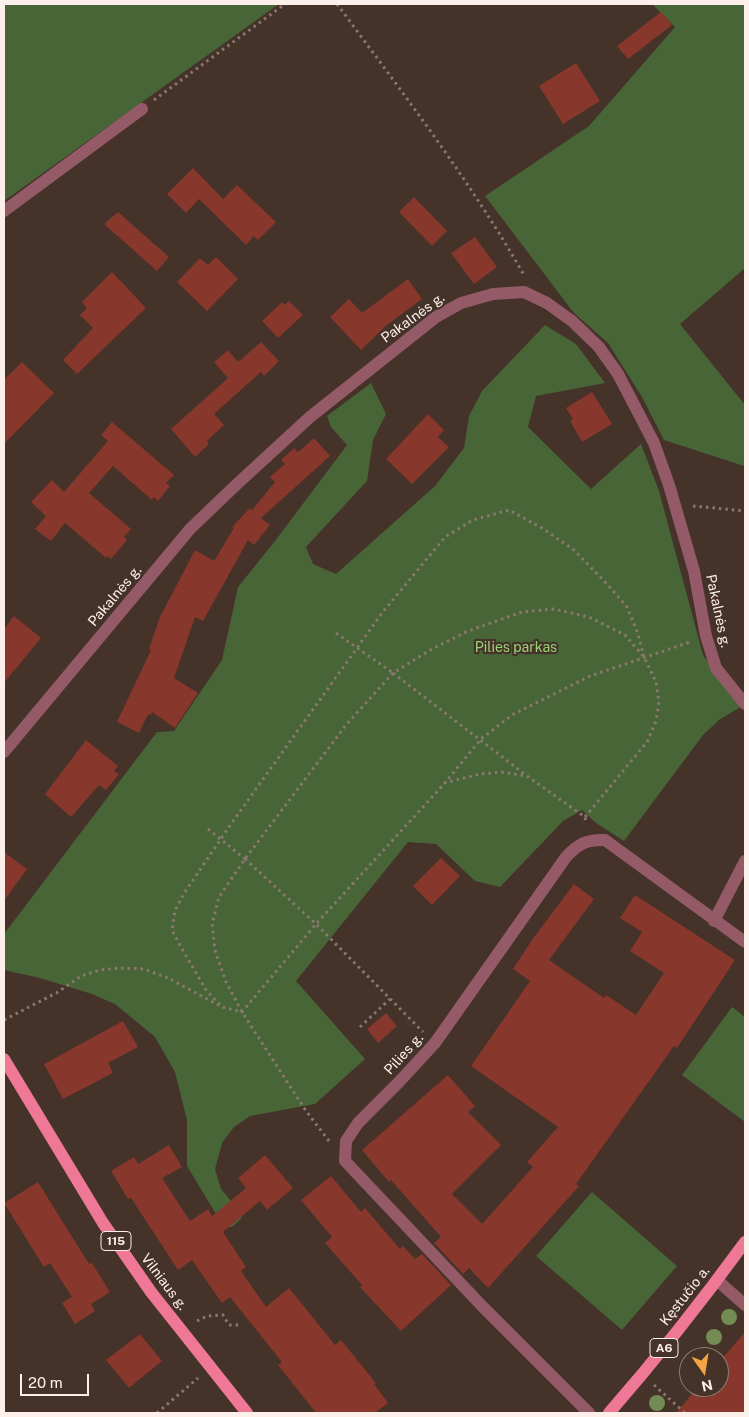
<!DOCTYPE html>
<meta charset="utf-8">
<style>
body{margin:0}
#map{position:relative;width:749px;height:1417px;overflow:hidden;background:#453229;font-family:"Public Sans",sans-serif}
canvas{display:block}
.frame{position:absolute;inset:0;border:5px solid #fdf0ea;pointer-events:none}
.north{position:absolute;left:679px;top:1347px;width:50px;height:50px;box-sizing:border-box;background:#453229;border:1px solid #8f7e76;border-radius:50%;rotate:167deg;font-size:14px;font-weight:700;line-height:20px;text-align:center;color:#fdf0ea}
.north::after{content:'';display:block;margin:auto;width:18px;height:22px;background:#f3a443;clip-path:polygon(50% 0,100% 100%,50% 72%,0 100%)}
.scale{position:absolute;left:20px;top:1374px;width:69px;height:22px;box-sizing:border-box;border:2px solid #fdf0ea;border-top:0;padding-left:6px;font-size:15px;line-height:18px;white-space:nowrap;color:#fdf0ea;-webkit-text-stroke:4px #453229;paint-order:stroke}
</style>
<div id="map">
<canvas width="749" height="1417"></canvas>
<div class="frame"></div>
<div class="north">N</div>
<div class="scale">20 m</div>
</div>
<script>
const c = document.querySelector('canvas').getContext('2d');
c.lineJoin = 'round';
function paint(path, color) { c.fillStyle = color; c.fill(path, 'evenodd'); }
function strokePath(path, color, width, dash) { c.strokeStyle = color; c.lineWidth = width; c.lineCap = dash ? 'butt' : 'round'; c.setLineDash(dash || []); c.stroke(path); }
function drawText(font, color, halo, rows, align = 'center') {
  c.font = font + ' "Public Sans",sans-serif'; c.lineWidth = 4.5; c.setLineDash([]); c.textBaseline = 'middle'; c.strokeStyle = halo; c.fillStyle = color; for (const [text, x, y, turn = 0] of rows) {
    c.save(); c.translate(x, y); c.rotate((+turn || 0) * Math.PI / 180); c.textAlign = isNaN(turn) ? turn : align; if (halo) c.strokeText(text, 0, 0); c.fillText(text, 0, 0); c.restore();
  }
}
const green = new Path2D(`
 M 4,4 L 279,4 L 4,201 Z
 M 652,4 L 745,4 L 745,268 L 680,324 L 745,405 L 744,466 L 664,440 L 642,397 L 608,343 L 574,313 L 485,196 L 589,126 L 675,27 Z
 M 545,325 L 576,344 L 605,383 L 536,396 L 528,427 L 591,489 L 641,444 L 659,491 L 703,655 L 742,706 L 719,720 L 703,735 L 624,841 L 596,823 L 582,810 L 563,821 L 500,887 L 475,881 L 436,844 L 408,842 L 296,981 L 365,1059 L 315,1104 L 250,1116 L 234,1127 L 222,1143 L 215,1169 L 221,1189 L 242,1214 L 241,1219 L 232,1227 L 224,1227 L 187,1166 L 187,1120 L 175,1072 L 155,1037 L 115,1004 L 92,994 L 40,978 L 4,970 L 4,934 L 157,732 L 174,731 L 222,660 L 238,587 L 275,541 L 347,445 L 331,427 L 327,416 L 371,383 L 386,414 L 373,440 L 367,481 L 306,547 L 313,564 L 336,574 L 435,486 L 464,448 L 469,416 L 482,391 Z
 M 732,1007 L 745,1017 L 745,1122 L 682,1075 Z
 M 592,1192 L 677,1266 L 622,1330 L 536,1256 Z`);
const building = new Path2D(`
 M 661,12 L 672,25 L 628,59 L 617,46 Z
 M 576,63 L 600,101 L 563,124 L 539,86 Z
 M 193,168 L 223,199 L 237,185 L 276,222 L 258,240 L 254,236 L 246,245 L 199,199 L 186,213 L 167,194 Z
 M 414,197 L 447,231 L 432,246 L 399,212 Z
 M 118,212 L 169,257 L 157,271 L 104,224 Z
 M 475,237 L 497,267 L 474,284 L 451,253 Z
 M 216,257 L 238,279 L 207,311 L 177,282 L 200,258 L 208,265 Z
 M 112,272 L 146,308 L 77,374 L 63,360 L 93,328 L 80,315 L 87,308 L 82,302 Z
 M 408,279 L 422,299 L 387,325 L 361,350 L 330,317 L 349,299 L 362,313 Z
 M 289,301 L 303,315 L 278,338 L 262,321 L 282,302 L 285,305 Z
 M 261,342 L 279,361 L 264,376 L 261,372 L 214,414 L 224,425 L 207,441 L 209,444 L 195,457 L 171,429 L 228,378 L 214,362 L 228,350 L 238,362 Z
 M 22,362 L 54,393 L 4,444 L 4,380 Z
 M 592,392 L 612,424 L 582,442 L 570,421 L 573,419 L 566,408 Z
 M 428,414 L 444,430 L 438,437 L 449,447 L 412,484 L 386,459 Z
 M 112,422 L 174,475 L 166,483 L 170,486 L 158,501 L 154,497 L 152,500 L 113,466 L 89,493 L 131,529 L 124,537 L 127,540 L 111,559 L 108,556 L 106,558 L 65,523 L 51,541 L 35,529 L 46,516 L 31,502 L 52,480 L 64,492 L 108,441 L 101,435 Z
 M 314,438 L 330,456 L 261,518 L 270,525 L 254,545 L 248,540 L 203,621 L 195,617 L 174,678 L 198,693 L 175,728 L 152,712 L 151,715 L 148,714 L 139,733 L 117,722 L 151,650 L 149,649 L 160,617 L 195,550 L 214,561 L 234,528 L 232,527 L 250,508 L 252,510 L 275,482 L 270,477 L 285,464 L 281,460 L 294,448 L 298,452 Z
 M 14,616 L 41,638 L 4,683 L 4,629 Z
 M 86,740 L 118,766 L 114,771 L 119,774 L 106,790 L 99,785 L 71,817 L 45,794 Z
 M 4,852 L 27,869 L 4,901 Z
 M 441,858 L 460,876 L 432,905 L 413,886 Z
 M 574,884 L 594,899 L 549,960 L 604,998 L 606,995 L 636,1015 L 664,973 L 630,951 L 642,932 L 620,918 L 635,895 L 735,960 L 677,1048 L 674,1046 L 576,1184 L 579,1186 L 488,1288 L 469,1268 L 463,1274 L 434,1243 L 441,1237 L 391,1180 L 389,1182 L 362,1150 L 448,1075 L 475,1106 L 468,1112 L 501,1145 L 452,1194 L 482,1224 L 533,1167 L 527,1162 L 558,1127 L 471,1066 L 530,981 L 513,969 L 532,940 Z
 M 386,1013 L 397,1026 L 378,1043 L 367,1029 Z
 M 123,1021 L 138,1047 L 108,1063 L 113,1073 L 63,1099 L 44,1064 Z
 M 169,1145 L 182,1167 L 162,1178 L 190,1221 L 208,1209 L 212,1216 L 246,1188 L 238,1178 L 265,1155 L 293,1188 L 267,1210 L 260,1201 L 223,1232 L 246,1267 L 241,1271 L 266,1307 L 289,1288 L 335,1345 L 341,1340 L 376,1383 L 374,1384 L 388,1403 L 375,1413 L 316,1413 L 278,1365 L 282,1362 L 230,1297 L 222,1303 L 192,1260 L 178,1270 L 131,1198 L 128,1199 L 111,1171 L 134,1157 L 138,1164 Z
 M 331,1176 L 361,1212 L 365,1208 L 400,1249 L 403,1246 L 415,1259 L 422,1254 L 451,1285 L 401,1331 L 360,1287 L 362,1285 L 325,1243 L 332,1237 L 301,1200 Z
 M 38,1182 L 89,1264 L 92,1263 L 110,1292 L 91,1304 L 95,1311 L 75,1324 L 62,1303 L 72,1297 L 50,1263 L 44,1267 L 4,1203 Z
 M 745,1332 L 745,1413 L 676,1413 L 698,1387 L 719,1387 L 719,1362 Z
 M 140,1334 L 162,1361 L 129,1388 L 106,1360 Z`);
const path = new Path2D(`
 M 337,4 C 402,92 469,179 524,275
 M 154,100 L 285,4
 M 693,506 L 745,511
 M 644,657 L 637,631 L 627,607 L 608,585 L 574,550 L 542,528 L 509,510 L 473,520 L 445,537 L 382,613 L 231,824 L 185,892 L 175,910 L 172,930 L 181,947 L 206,990 L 222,1007 L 242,1012 L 316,924 L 444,784 L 481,739 L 512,715 L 590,676 L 690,642
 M 393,673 L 527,776 L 585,817 L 586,824
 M 444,783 L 480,774 L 501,772 L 526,776
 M 245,859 L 316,924 L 423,1032
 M 4,1020 L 58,992 L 81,976 L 100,970 L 119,968 L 144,969 L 170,979 L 220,1006
 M 360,1027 L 390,999
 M 329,1141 L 306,1111 L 242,1012 L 226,982 L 215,950 L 212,924 L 219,897 L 245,859 L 346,725 L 393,673 L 432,649 L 468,631 L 522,612 L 554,609 L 589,617 L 625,635 L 644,657 L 656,682 L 659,702 L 656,721 L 647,742 L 585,817
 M 197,1321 L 207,1316 L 223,1315 L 229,1325 L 239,1325
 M 654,1385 L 685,1413
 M 157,1413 L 198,1378`);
const minor = new Path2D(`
 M 4,211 L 142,109
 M 4,752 L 190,529 L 237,484 L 310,417 L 436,317 L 461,303 L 493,294 L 524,292 L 547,303 L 572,321 L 599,347 L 618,374 L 654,443 L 669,485 L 694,571 L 706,636 L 716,668 L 745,704
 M 714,921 L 745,861
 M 718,1281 L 745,1305
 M 589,1413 L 482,1306 L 345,1161 L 346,1141 L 358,1123 L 399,1082 L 435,1043 L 566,857 C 578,844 587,839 605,840 L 745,942`);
const primary = new Path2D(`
 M 4,1059 L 103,1223 L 151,1292 L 247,1413
 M 609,1413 C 657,1358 702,1301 745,1242`);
const pathBridge = new Path2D(`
 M 336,633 L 393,673
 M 208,829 L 245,859`);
const trees = [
 [729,1317],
 [714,1337],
 [657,1403]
];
const shields = [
 [116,1241,30],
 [664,1348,28]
];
const shieldNames = [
 ["115",116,1241],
 ["A6",664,1348]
];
const streetNames = [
 ["Pakalnės g.",413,318,-36],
 ["Pakalnės g.",115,596,-50],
 ["Pakalnės g.",718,611,78],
 ["Pilies g.",404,1054,-48],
 ["Vilniaus g.",164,1282,53],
 ["Kęstučio a.",685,1296,-52]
];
const parkNames = [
 ["Pilies parkas",516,648]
];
paint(green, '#486538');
paint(building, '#87372b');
strokePath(path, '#8a7971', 3, [2.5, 4]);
strokePath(minor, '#945a67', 12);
strokePath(primary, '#ee7895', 12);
strokePath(pathBridge, '#8a7971', 3, [2.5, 4]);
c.fillStyle = '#728c53';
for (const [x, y] of trees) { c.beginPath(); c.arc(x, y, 8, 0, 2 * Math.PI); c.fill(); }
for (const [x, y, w] of shields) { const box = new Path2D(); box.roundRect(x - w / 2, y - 9.5, w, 19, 4); c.fillStyle = '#453229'; c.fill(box); strokePath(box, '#fdf0ea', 1); }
drawText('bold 12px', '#fdf0ea', null, shieldNames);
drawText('14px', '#fdf0ea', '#453229', streetNames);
drawText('14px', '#96d575', '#453229', parkNames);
</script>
